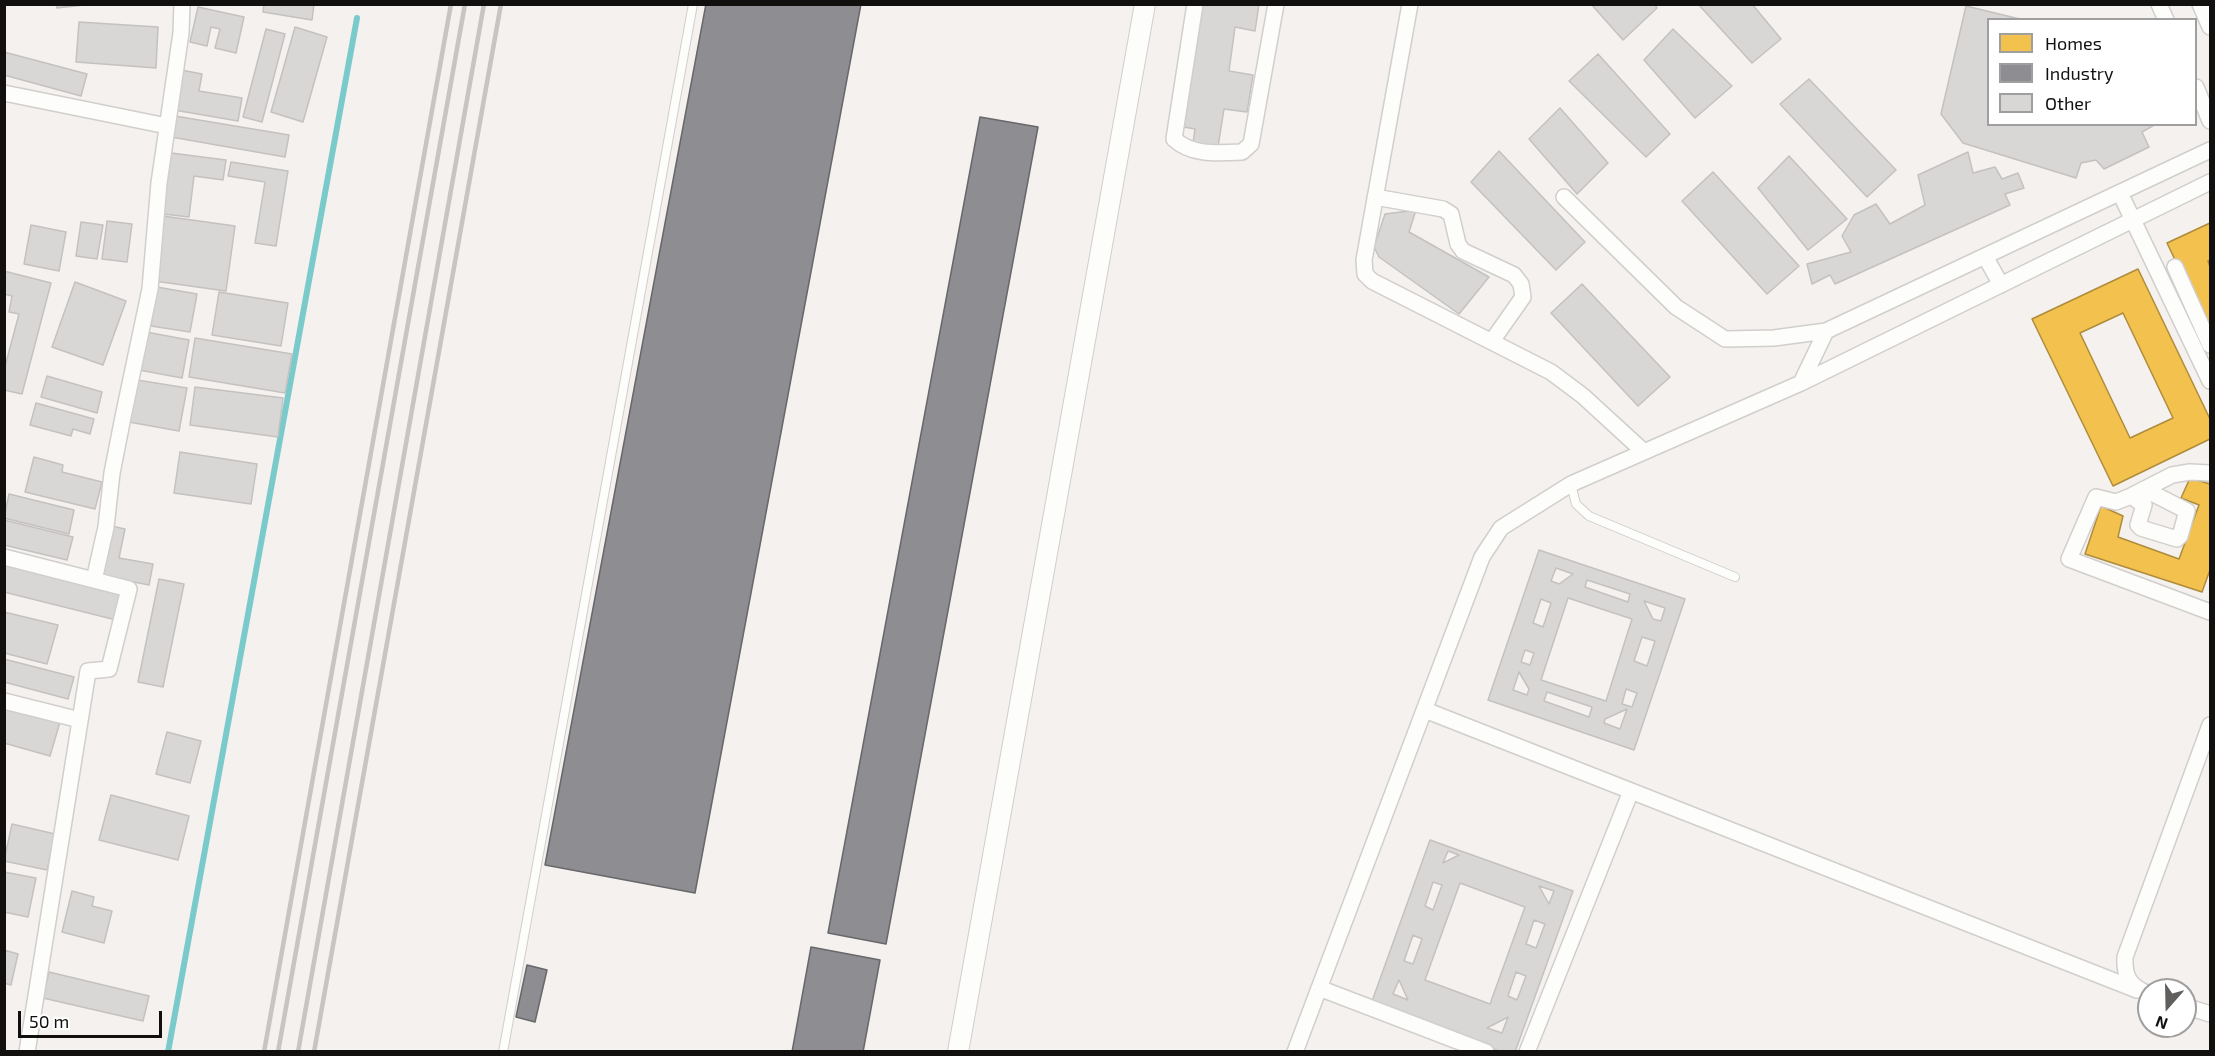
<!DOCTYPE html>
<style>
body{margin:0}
#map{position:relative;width:2215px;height:1056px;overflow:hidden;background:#f4f1ee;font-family:"Exo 2",sans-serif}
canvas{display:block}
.frame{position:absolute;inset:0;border:6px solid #12100f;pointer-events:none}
.legend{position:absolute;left:1987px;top:18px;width:210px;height:108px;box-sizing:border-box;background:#fff;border:2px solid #a09f9f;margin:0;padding:8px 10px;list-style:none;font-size:18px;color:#12100f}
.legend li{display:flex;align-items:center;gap:12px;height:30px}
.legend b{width:30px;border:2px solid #a09f9f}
.north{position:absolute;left:2137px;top:978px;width:60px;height:60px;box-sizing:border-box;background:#fff;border:2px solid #a09f9f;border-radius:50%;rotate:200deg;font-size:16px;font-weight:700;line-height:24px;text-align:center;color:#12100f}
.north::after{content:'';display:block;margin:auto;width:21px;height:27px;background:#615f5d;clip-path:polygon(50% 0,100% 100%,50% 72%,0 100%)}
.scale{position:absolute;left:18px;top:1011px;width:144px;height:27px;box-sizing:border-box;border:3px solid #12100f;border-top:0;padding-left:8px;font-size:18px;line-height:21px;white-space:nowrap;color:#12100f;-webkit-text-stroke:4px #fff;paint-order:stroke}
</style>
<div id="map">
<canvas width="2215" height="1056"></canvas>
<div class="frame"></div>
<ul class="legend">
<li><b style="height:16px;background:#f2c14e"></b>Homes</li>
<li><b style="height:16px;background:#8d8d92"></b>Industry</li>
<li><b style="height:16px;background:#d9d7d6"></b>Other</li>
</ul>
<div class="north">N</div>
<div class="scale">50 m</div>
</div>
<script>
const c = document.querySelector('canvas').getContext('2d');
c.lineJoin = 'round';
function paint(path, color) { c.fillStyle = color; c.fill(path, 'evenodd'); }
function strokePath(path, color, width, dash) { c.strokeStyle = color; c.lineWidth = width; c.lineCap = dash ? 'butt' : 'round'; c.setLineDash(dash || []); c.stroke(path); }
const homes = new Path2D(`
 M 2210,223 L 2210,260 L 2208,261 L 2210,267 L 2210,333 L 2167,243 Z
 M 2138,269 L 2210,419 L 2210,439 L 2113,486 L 2032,319 ZM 2123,313 L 2173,418 L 2130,438 L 2080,333 Z
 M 2190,478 L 2210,484 L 2210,570 L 2202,592 L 2085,554 L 2101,506 L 2123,516 L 2118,537 L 2179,559 L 2199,505 L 2181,498 Z`);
const industry = new Path2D(`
 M 706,4 L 861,4 L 695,893 L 545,865 Z
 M 980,117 L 1038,127 L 886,944 L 828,933 Z
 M 811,947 L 880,960 L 863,1052 L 792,1052 Z
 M 527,965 L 547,970 L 535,1022 L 516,1017 Z`);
const stream = new Path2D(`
 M 168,1052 L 357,18`);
const building = new Path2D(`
 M 56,4 L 93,4 L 57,8 Z
 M 264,4 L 314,4 L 312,20 L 263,12 Z
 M 1203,4 L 1259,4 L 1255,31 L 1235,27 L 1229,71 L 1253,75 L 1247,112 L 1224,109 L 1218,147 L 1193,143 L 1195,129 L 1184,127 Z
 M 1591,4 L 1654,4 L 1657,8 L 1623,40 Z
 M 1698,4 L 1752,4 L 1781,39 L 1752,63 Z
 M 1966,6 L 2024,20 L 1988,20 L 1988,124 L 2156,124 L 2142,132 L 2149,147 L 2104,169 L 2096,160 L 2081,163 L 2076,178 L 1963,143 L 1941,114 Z
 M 198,7 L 244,17 L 236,53 L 215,48 L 220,29 L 211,27 L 207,46 L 190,42 Z
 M 79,22 L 158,27 L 156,68 L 76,62 Z
 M 295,27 L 327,37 L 303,122 L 271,112 Z
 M 266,29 L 285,34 L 262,122 L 243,117 Z
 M 1673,29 L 1732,86 L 1695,118 L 1644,60 Z
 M 4,52 L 87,74 L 81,96 L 4,75 Z
 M 1598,54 L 1670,134 L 1646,157 L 1569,81 Z
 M 181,70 L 202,74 L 199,91 L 242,98 L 238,121 L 174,110 Z
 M 1809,79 L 1896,170 L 1867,197 L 1780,104 Z
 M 1560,108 L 1608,163 L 1577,194 L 1529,139 Z
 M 175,116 L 289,135 L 285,157 L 171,137 Z
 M 1499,151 L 1585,242 L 1556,270 L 1471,182 Z
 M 1968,152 L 1973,173 L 1995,167 L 2002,179 L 2018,173 L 2024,188 L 2005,194 L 2010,205 L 1835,284 L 1830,275 L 1812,284 L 1807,264 L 1851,252 L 1842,236 L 1854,215 L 1876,204 L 1890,224 L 1925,205 L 1918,175 Z
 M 171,153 L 226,160 L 223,180 L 194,176 L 189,217 L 163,214 Z
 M 1789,156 L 1847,219 L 1808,250 L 1758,188 Z
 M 231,162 L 288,171 L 276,246 L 255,243 L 265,182 L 228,176 Z
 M 1713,172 L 1799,266 L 1767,294 L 1682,201 Z
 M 1416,210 L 1409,232 L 1489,277 L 1459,314 L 1379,257 L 1374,247 L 1385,214 Z
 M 163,216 L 235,226 L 226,291 L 154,281 Z
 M 107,221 L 132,224 L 127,262 L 102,259 Z
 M 81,222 L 103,225 L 97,259 L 76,256 Z
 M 31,225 L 66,232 L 59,271 L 24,264 Z
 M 4,271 L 51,283 L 22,394 L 4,390 L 4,370 L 19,314 L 9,312 L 12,296 L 4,294 Z
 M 75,282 L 126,301 L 103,365 L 52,347 Z
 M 1582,284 L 1670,377 L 1638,406 L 1551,313 Z
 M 157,287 L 197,294 L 190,332 L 151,326 Z
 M 219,292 L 288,303 L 281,346 L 212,335 Z
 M 146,332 L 189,340 L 182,378 L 139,370 Z
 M 195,338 L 292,354 L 285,393 L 189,377 Z
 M 47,376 L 102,392 L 97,413 L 41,397 Z
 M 137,380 L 187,388 L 179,431 L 129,422 Z
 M 195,387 L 283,398 L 278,437 L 190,425 Z
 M 36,403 L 94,419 L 90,434 L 73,429 L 71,436 L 30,425 Z
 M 180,452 L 257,464 L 251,504 L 174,493 Z
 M 34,457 L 63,465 L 62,472 L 102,482 L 95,509 L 25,492 Z
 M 9,494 L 74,510 L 69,534 L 4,518 Z
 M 4,520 L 73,537 L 67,560 L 4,545 Z
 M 107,525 L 125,529 L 119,558 L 153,564 L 149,585 L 98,575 Z
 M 1539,550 L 1685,599 L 1634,750 L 1488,700 ZM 1556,568 L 1573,574 L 1559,584 L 1551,581 ZM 1587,580 L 1630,594 L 1628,602 L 1585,587 ZM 1568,598 L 1632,619 L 1606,701 L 1541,680 ZM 1541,599 L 1551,603 L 1543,627 L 1533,623 ZM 1644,601 L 1665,608 L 1661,621 L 1653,619 ZM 1642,637 L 1655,641 L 1647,666 L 1634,661 ZM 1525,650 L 1534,653 L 1530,665 L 1521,662 ZM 1519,672 L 1529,689 L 1527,695 L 1513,690 ZM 1626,689 L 1637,693 L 1632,707 L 1622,704 ZM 1547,692 L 1592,707 L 1589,717 L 1544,701 ZM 1627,709 L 1620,729 L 1604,723 L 1605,719 Z
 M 4,565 L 122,595 L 116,620 L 4,592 Z
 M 159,579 L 184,584 L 163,687 L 138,682 Z
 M 4,612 L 58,625 L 47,664 L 4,653 Z
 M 4,659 L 74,677 L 68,699 L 4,682 Z
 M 4,706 L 60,722 L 50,756 L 4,743 Z
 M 167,732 L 201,741 L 190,783 L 156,774 Z
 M 111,795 L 189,816 L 178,860 L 99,840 Z
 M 12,824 L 55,834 L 47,870 L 4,861 Z
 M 1430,840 L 1573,891 L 1515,1052 L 1502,1052 L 1371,1004 ZM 1448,851 L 1459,855 L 1443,863 ZM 1433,882 L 1442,885 L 1433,910 L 1425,906 ZM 1460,883 L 1525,907 L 1490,1004 L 1425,980 ZM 1539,886 L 1554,891 L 1549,904 ZM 1534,920 L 1545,924 L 1536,948 L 1526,944 ZM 1413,935 L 1422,939 L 1413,964 L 1404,961 ZM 1516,972 L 1526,976 L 1517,1000 L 1508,996 ZM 1399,980 L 1408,1000 L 1393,994 ZM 1508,1017 L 1502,1033 L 1487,1028 Z
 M 4,872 L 36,878 L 28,917 L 4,912 Z
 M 72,891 L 94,897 L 92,906 L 112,911 L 104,943 L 62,932 Z
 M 4,950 L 18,954 L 11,985 L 4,983 Z
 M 49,972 L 149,996 L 143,1021 L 43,998 Z`);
const service = new Path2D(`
 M 1571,484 L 1576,504 L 1589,516 L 1735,577
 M 503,1052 L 693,4`);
const minor = new Path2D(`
 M 1195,4 L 1174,139 C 1192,156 1219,153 1242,152 L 1251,144 L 1276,4
 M 1410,4 L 1364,260 L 1365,274 L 1372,281 L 1551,372 L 1583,396 L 1643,451
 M 2159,4 L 2166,20
 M 2200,4 L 2210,27
 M 2196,87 L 2210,121
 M 4,93 L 167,126
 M 2120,193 L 2210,381
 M 1375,197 L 1443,209 L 1451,214 L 1458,244 L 1463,251 L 1514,275 L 1521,284 L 1523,297 L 1492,341
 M 1564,197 L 1676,307 L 1725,339 L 1774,338 L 1826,331 L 2210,150
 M 1985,256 L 2001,285
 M 2175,267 L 2210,345
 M 1801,383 L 1826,331
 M 2210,473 L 2190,472 L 2172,475 L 2131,496 L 2116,502 L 2096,497 L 2069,559 L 2210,612
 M 2131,496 L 2144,505 L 2138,525 L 2141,528 L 2177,539 L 2180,536 L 2187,511 L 2144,489
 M 4,557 L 129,589 L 109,669 L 88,671 L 27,1052
 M 94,580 L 106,527 L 112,473 L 123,417 L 150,289 L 159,183 L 181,33 L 182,4
 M 4,701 L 80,720
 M 1425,710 L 2137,990
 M 1319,988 L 1486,1052
 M 2149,994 C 2130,987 2124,977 2125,957 L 2210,725
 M 2185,1006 L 2210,1014
 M 1295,1052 L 1482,557 L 1501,528 L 1571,484 L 1801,383 L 2210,182
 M 1527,1052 L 1631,791`);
const tertiary = new Path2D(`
 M 958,1052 L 1145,4`);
const rail = new Path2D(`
 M 264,1052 L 451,4
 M 278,1052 L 465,4
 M 298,1052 L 484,4
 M 314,1052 L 501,4`);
paint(homes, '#f2c14e');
strokePath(homes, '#af8c3b', 1.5);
paint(industry, '#8d8d92');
strokePath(industry, '#68686b', 1.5);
strokePath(stream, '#7acacb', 6);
paint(building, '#d9d7d6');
strokePath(building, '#c4c1c0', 1.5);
strokePath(service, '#d1cfcd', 10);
strokePath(minor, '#d1cfcd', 18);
strokePath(tertiary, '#d1cfcd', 22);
strokePath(service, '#fdfdfc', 8);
strokePath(minor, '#fdfdfc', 15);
strokePath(tertiary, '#fdfdfc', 20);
strokePath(rail, '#c6c5c4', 4.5);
</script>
